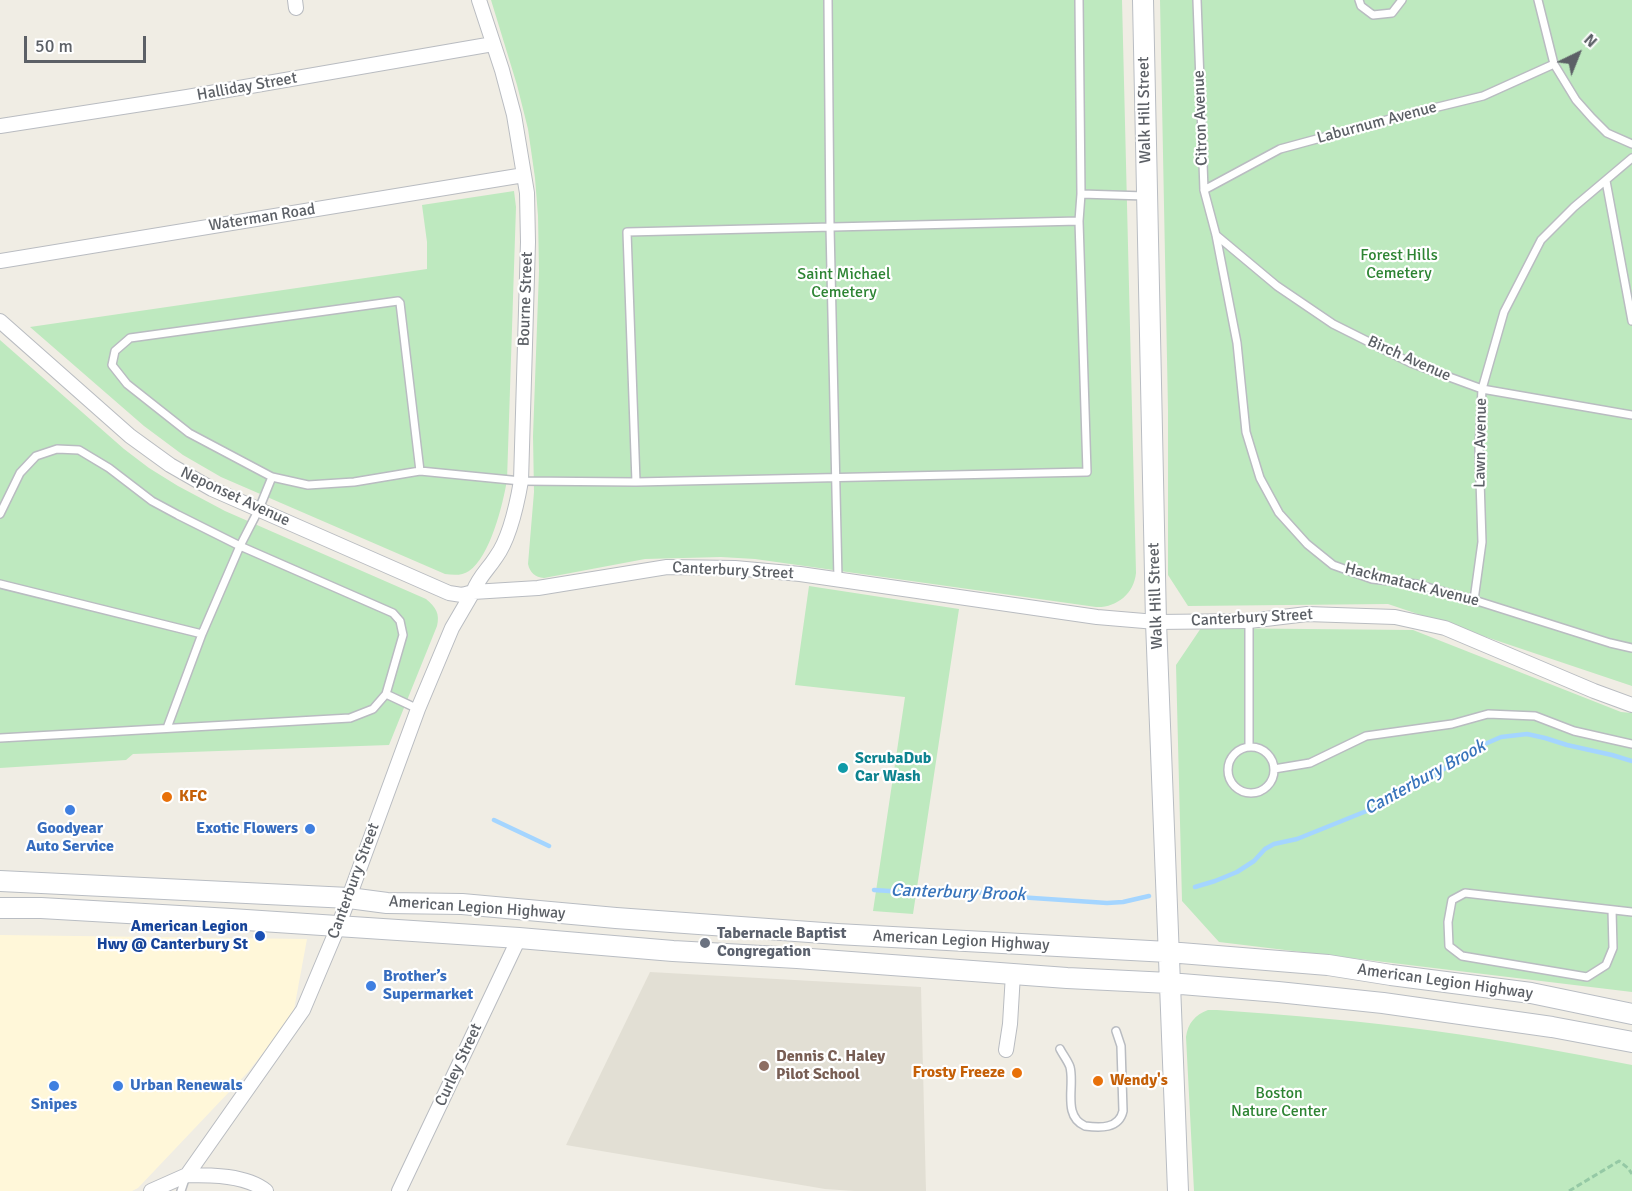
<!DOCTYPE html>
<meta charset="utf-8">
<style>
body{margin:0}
#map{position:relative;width:1632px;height:1191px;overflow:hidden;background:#f0ede4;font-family:Signika,sans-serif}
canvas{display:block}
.north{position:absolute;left:1548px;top:24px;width:60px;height:60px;-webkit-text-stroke:4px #fff;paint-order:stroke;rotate:43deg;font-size:16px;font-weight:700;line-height:24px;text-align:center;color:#5c6066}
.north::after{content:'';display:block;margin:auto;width:21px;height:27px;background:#5c6066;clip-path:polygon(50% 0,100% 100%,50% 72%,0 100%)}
.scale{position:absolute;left:24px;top:36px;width:122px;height:27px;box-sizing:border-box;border:3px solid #5c6066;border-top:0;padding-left:8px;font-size:18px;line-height:21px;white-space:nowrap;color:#5c6066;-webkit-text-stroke:4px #fff;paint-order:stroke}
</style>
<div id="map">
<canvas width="1632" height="1191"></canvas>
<div class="north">N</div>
<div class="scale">50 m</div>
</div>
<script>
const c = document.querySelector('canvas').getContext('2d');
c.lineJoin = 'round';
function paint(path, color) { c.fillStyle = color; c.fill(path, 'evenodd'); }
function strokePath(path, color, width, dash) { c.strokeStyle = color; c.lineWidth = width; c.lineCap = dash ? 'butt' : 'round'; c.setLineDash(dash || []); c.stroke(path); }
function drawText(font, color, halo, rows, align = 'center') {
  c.font = font + ' Signika,sans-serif'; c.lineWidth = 4.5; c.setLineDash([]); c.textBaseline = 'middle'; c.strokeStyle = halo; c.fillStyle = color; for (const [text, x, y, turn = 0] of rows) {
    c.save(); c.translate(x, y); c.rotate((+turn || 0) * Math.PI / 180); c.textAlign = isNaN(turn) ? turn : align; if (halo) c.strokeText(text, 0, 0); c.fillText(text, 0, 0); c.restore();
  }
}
const commercial = new Path2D(`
 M 0,935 L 307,939 L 293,1015 L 248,1072 L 138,1188 L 132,1191 L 0,1191 Z`);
const education = new Path2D(`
 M 650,972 L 921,987 L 926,1191 L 854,1191 L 825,1189 L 566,1145 Z`);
const green = new Path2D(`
 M 491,0 L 1122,0 L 1136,573 C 1134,594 1116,608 1096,607 L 755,559 L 721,557 L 645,559 L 544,578 C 535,577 530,573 528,564 L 534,492 L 533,436 L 539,271 L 538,216 L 535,178 L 528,129 L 517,85 Z
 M 1160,0 L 1632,0 L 1632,686 L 1388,604 L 1188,606 L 1168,575 L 1168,410 Z
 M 514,191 L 516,207 L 507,480 C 503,504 490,557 469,571 C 462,576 453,575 445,574 L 221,477 L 183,455 L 144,426 L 30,327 L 427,269 L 427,242 L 422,205 Z
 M 0,340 L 124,449 L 149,468 L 178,486 L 225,511 L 426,599 C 436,607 440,614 437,626 L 389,745 L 133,754 L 126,760 L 0,768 Z
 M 809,586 L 959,609 L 913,914 L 873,911 L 905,697 L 795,685 Z
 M 1201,628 L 1413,630 L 1621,712 L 1632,713 L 1632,992 L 1219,942 L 1182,901 L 1176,665 Z
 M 1208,1010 L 1217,1010 C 1290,1015 1363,1021 1435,1031 C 1501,1040 1566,1052 1632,1065 L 1632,1191 L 1194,1191 L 1186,1037 C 1188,1023 1195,1015 1208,1010 Z`);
const stream = new Path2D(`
 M 494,820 L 549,846
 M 1195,887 L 1215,881 L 1237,872 L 1254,861 L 1265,849 L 1274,844 L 1297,839 L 1379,806 L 1425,781 L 1478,747 L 1501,737 L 1527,734 L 1545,738 L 1567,745 L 1612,755 L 1632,761
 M 874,890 L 904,892 L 962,892 L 998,893 L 1018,897 L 1107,903 L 1123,902 L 1149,896`);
const path = new Path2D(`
 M 1569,1191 L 1619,1161 L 1628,1168 L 1632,1174`);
const lane = new Path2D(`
 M 828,0 L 830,227 L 838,579
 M 1197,0 L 1204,190 L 1216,235 L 1237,343 L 1246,432 L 1260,478 L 1279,513 L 1307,544 L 1333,565 L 1372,579 L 1416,584 L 1474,600 L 1610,643 L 1632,648
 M 1359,0 L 1361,6 L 1373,15 L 1392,13 L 1402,0
 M 1538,0 L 1554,64 L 1576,100 L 1592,118 L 1607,133 L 1632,144
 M 1606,181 L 1632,321
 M 1204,190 L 1280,149 L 1405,115 L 1483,96 L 1554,64
 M 1081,194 L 1145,196
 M 1216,235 L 1277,286 L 1333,324 L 1411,363 L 1482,389 L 1632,415
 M 420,471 L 400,303 L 398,301 L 130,338 L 115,351 L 112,365 L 127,384 L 189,433 L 272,477 L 308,485 L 354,482 L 420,471 L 521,481 L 636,482 L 1087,472 L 1079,221 L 1081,194 L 1079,0
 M 636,482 L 627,232 L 1079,221
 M 0,514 L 20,473 L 36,456 L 57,449 L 79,450 L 109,468 L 152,501 L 178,515 L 240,546 L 393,613 L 400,621 L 403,635 L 386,694 L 373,709 L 350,718 L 0,738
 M 0,584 L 202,634
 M 1474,600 L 1482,542 L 1479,449 L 1482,389 L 1504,312 L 1541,240 L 1574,207 L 1632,158
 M 1249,621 L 1249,747
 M 386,694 L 418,709
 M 167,728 L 202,634 L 240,546 L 259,509 L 272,477
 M1228 770a23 23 0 1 1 46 0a23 23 0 1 1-46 0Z
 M 1274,769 L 1310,763 L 1366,736 L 1452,724 L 1488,714 L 1535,716 L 1574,731 L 1632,744
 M 1612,910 L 1613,948 L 1606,965 L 1587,977 L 1462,956 L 1449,946 L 1448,922 L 1452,900 L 1465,893 L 1632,912
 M 1060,1049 C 1063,1055 1068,1061 1070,1067 C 1075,1086 1062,1116 1085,1126 C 1100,1128 1119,1129 1123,1111 L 1121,1046 L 1116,1031
 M 181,1191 L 186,1176`);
const street = new Path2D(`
 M 295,0 L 296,8
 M 0,126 L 187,97 L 493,44
 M 0,261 L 524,175
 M 0,321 L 130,436 L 170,465 L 212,489 L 449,593 L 462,595 L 473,592 C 480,575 487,571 496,557 C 510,538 517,504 521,481 L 528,242 L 527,193 L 514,115 L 502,70 L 479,0
 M 1006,1050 L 1010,1024 L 1013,974
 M 187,1175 C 211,1175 246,1175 266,1191
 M 151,1191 L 187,1175 L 303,1010 L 338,927 L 418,709 L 452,628 L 473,592 L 538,588 L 667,567 L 735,568 L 800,574 L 1097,617 L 1156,622 L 1249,621 L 1307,614 L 1395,617 L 1445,628 L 1594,691 L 1632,705
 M 399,1191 L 519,938`);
const secondary = new Path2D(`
 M 1143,0 L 1156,622 L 1178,1191
 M 0,881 L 349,898 L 387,903 L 462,904 L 616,918 L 837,934 L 1168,952 L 1328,965 L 1391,975 L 1531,993 L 1632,1014
 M 0,908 L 41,908 L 231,919 L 519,938 L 673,951 L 797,958 L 1067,978 L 1169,983 L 1278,992 L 1383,1003 L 1552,1027 L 1632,1042`);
const markers = [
 [843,768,6,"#0f9aa8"],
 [167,797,6,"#e8710a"],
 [70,810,6,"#3f7fe0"],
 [310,829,6,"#3f7fe0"],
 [260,936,6,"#1a4fb4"],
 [705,943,6,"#6b7280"],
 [371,986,6,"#3f7fe0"],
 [764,1066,6,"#8d6e63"],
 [1017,1073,6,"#e8710a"],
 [1098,1081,6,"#e8710a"],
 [54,1086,6,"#3f7fe0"],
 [118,1086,6,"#3f7fe0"]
];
const streetNames = [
 ["Halliday Street",247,87,-10],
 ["Walk Hill Street",1145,110,-91],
 ["Citron Avenue",1201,118,-92],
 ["Laburnum Avenue",1377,123,-15],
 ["Waterman Road",262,218,-9],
 ["Bourne Street",526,299,-88],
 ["Birch Avenue",1409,359,24],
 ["Lawn Avenue",1481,443,-89],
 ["Neponset Avenue",235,497,25],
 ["Canterbury Street",733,571,3],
 ["Hackmatack Avenue",1412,585,14],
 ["Walk Hill Street",1156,596,-92],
 ["Canterbury Street",1252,618,-3],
 ["Canterbury Street",354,881,-70],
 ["American Legion Highway",477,908,4],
 ["American Legion Highway",961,941,3],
 ["American Legion Highway",1445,982,8],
 ["Curley Street",459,1065,-65]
];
const parkNames = [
 ["Forest Hills",1399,256],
 ["Cemetery",1399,274],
 ["Saint Michael",844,275],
 ["Cemetery",844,293],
 ["Boston",1279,1094],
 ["Nature Center",1279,1112]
];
const cultureNames = [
 ["ScrubaDub",855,759],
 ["Car Wash",855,777]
];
const foodNames = [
 ["KFC",179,797],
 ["Frosty Freeze",1005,1073,"right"],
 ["Wendy's",1110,1081]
];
const shopNames = [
 ["Goodyear",70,829],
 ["Auto Service",70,847],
 ["Exotic Flowers",298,829,"right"],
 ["Brother’s",383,977,"left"],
 ["Supermarket",383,995,"left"],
 ["Urban Renewals",130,1086,"left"],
 ["Snipes",54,1105]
];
const transitNames = [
 ["American Legion",248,927],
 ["Hwy @ Canterbury St",248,945]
];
const worshipNames = [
 ["Tabernacle Baptist",717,934],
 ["Congregation",717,952]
];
const educationNames = [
 ["Dennis C. Haley",776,1057],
 ["Pilot School",776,1075]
];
const waterNames = [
 ["Canterbury Brook",1425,778,-29],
 ["Canterbury Brook",958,893,2]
];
paint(commercial, '#fff7d9');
paint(education, '#e2dfd4');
paint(green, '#bee9bf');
strokePath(stream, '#a4d5ff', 4.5);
strokePath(lane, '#b9bcc1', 10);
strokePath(street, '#b9bcc1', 16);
strokePath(secondary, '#b9bdc3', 22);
strokePath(path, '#95c9a5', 3, [6, 3]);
strokePath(lane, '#fff', 7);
strokePath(street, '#fff', 14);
strokePath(secondary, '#fff', 20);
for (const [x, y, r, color] of markers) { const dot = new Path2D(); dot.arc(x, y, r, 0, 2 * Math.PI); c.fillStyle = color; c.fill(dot); strokePath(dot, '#fff', 2); }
drawText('16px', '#5c6066', '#fff', streetNames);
drawText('16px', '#2d8433', '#fff', parkNames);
drawText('bold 16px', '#0d838f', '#fff', cultureNames, 'left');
drawText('bold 16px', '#c56008', '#fff', foodNames, 'left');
drawText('bold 16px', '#366cbe', '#fff', shopNames);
drawText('bold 16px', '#164399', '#fff', transitNames, 'right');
drawText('bold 16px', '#5b616d', '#fff', worshipNames, 'left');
drawText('bold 16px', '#785e54', '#fff', educationNames, 'left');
drawText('italic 18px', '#3874bb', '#fff', waterNames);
</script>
